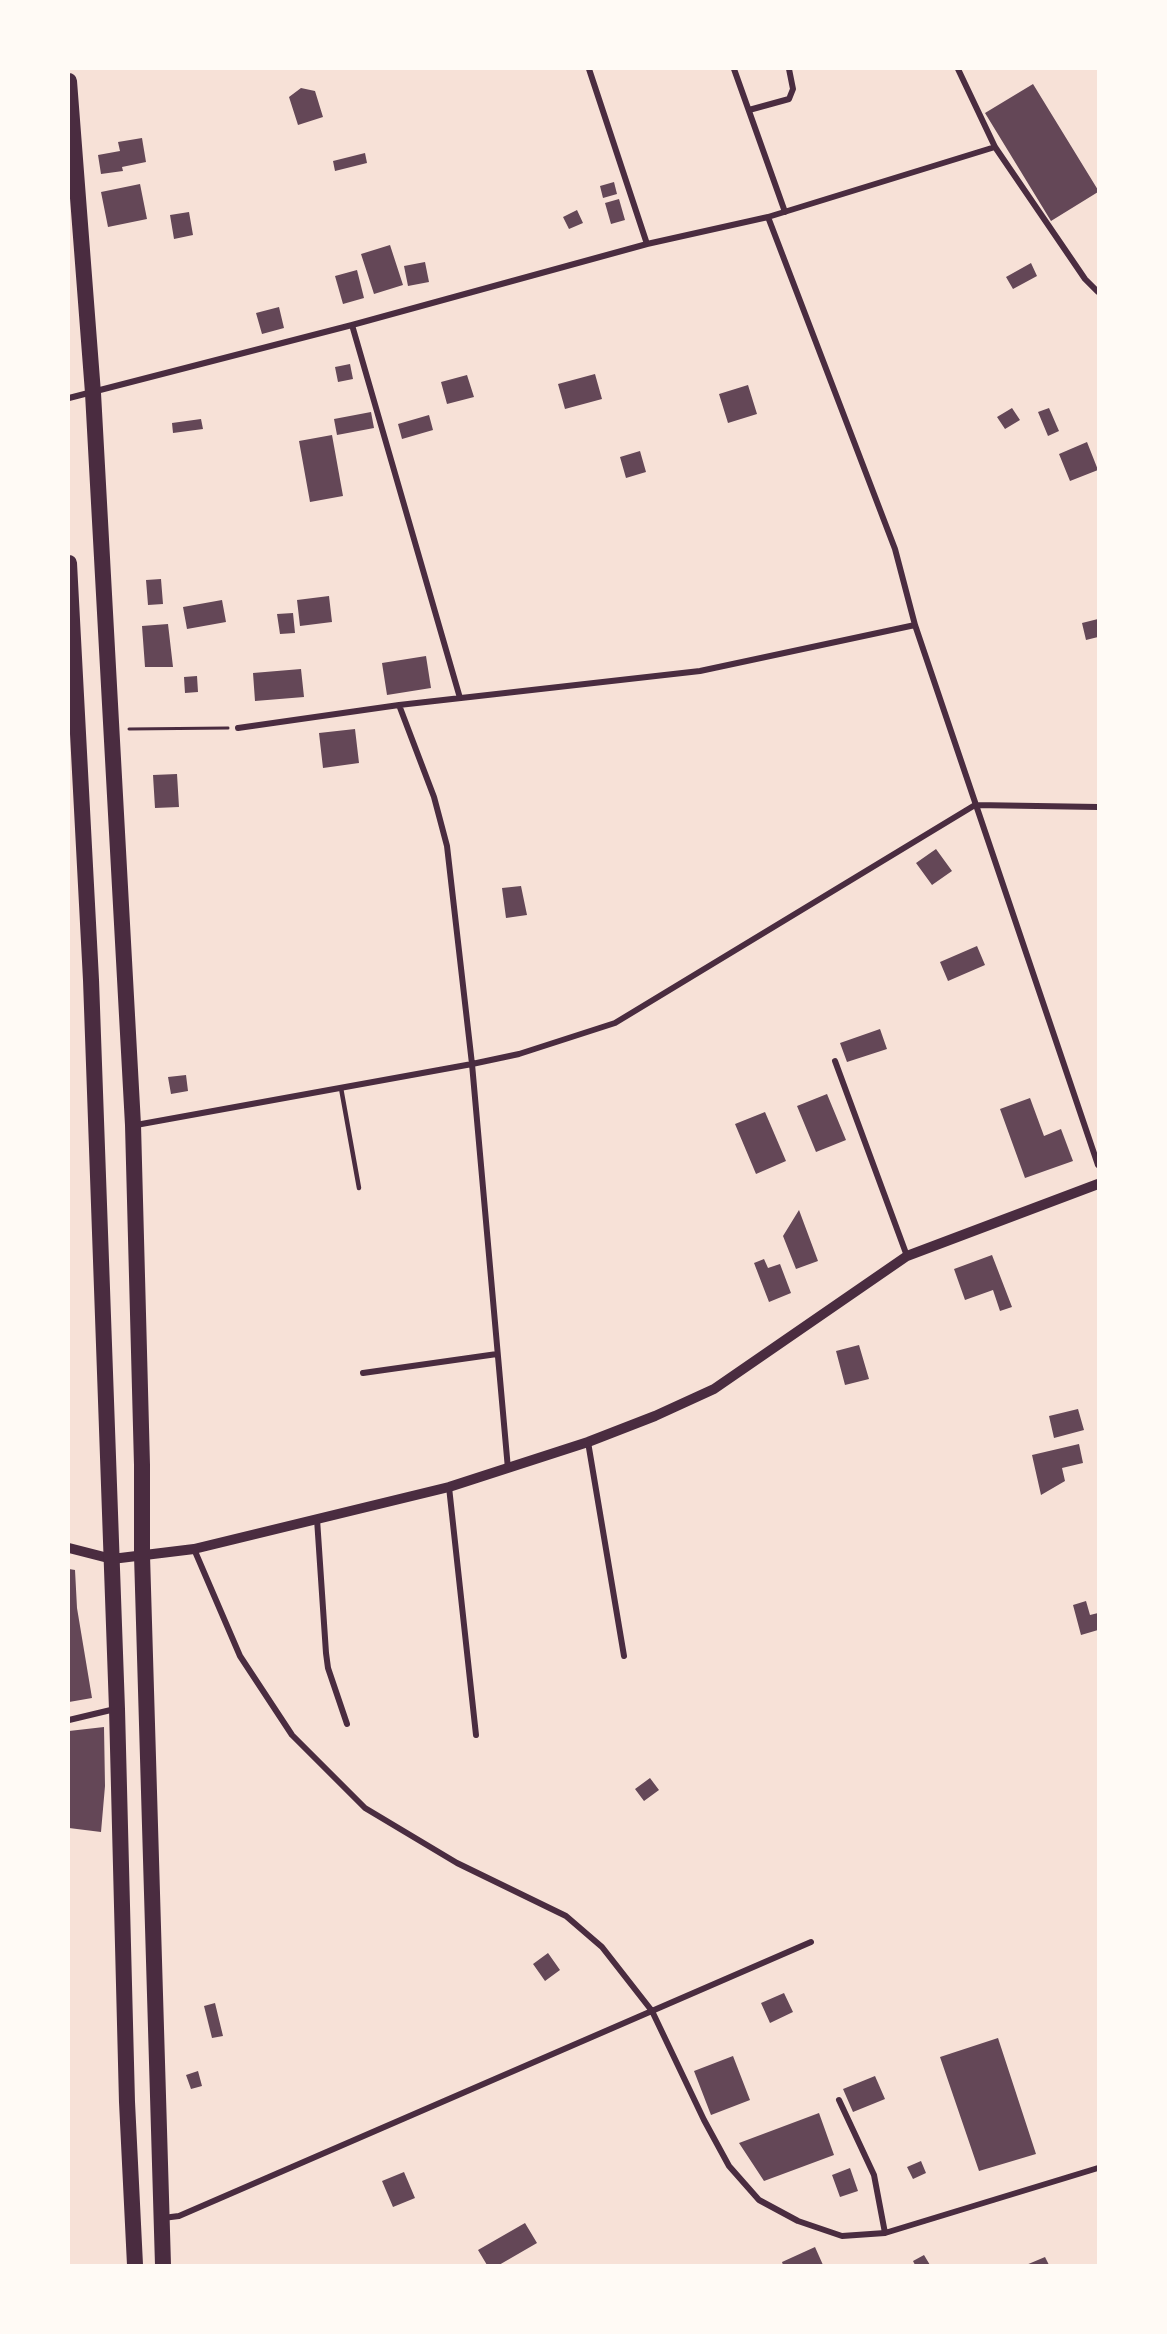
<!DOCTYPE html>
<style>
body{margin:0}
#map{position:relative;width:1167px;height:2334px;overflow:hidden;background:#f7e1d7;font-family:Karla,sans-serif}
canvas{display:block}
.frame{position:absolute;inset:0;border:70px solid #fffaf5;pointer-events:none}
</style>
<div id="map">
<canvas width="1167" height="2334"></canvas>
<div class="frame"></div>
</div>
<script>
const c = document.querySelector('canvas').getContext('2d');
c.lineJoin = 'round';
function paint(path, color) { c.fillStyle = color; c.fill(path, 'evenodd'); }
function strokePath(path, color, width, dash) { c.strokeStyle = color; c.lineWidth = width; c.lineCap = dash ? 'butt' : 'round'; c.setLineDash(dash || []); c.stroke(path); }
const building = new Path2D(`
 M 1033,84 L 1098,190 L 1098,192 L 1051,221 L 985,113 Z
 M 301,88 L 315,91 L 323,117 L 298,125 L 289,97 Z
 M 142,138 L 146,162 L 122,167 L 123,171 L 101,174 L 98,155 L 120,151 L 118,142 Z
 M 365,153 L 367,163 L 335,171 L 333,161 Z
 M 614,182 L 617,194 L 603,198 L 600,186 Z
 M 140,184 L 147,219 L 108,227 L 101,192 Z
 M 619,199 L 625,220 L 611,224 L 605,203 Z
 M 577,210 L 583,223 L 569,229 L 563,217 Z
 M 189,212 L 193,235 L 174,239 L 170,215 Z
 M 390,245 L 403,285 L 374,294 L 361,254 Z
 M 425,262 L 429,282 L 408,286 L 404,266 Z
 M 1031,263 L 1037,276 L 1013,289 L 1006,277 Z
 M 357,270 L 364,298 L 343,304 L 335,276 Z
 M 279,307 L 284,328 L 262,334 L 256,313 Z
 M 350,364 L 353,379 L 338,382 L 335,367 Z
 M 595,374 L 602,399 L 565,409 L 558,384 Z
 M 467,375 L 474,397 L 447,404 L 441,382 Z
 M 748,385 L 757,414 L 728,423 L 719,394 Z
 M 1012,408 L 1020,420 L 1005,429 L 997,417 Z
 M 1049,408 L 1059,431 L 1048,436 L 1038,412 Z
 M 371,412 L 374,428 L 337,435 L 334,419 Z
 M 429,415 L 433,430 L 402,439 L 398,424 Z
 M 201,419 L 203,429 L 173,433 L 172,423 Z
 M 332,435 L 343,496 L 310,502 L 299,441 Z
 M 1087,442 L 1098,470 L 1070,481 L 1059,454 Z
 M 640,451 L 646,472 L 626,478 L 620,457 Z
 M 161,579 L 163,604 L 148,605 L 146,580 Z
 M 329,596 L 332,622 L 300,626 L 297,600 Z
 M 222,600 L 226,622 L 187,629 L 183,607 Z
 M 293,613 L 295,633 L 280,634 L 277,614 Z
 M 1098,619 L 1098,637 L 1086,640 L 1082,623 Z
 M 168,624 L 173,667 L 145,667 L 142,626 Z
 M 426,656 L 431,688 L 387,695 L 382,663 Z
 M 301,669 L 304,697 L 255,701 L 253,673 Z
 M 197,676 L 198,692 L 185,693 L 184,677 Z
 M 355,729 L 359,763 L 323,768 L 319,733 Z
 M 177,774 L 179,807 L 155,808 L 153,775 Z
 M 936,849 L 952,871 L 932,885 L 916,863 Z
 M 521,886 L 527,915 L 506,918 L 502,888 Z
 M 977,946 L 985,965 L 948,981 L 940,962 Z
 M 880,1029 L 887,1049 L 847,1062 L 840,1043 Z
 M 186,1075 L 188,1091 L 171,1094 L 168,1077 Z
 M 827,1094 L 846,1140 L 816,1152 L 797,1106 Z
 M 1030,1098 L 1044,1136 L 1061,1129 L 1073,1161 L 1025,1178 L 1000,1109 Z
 M 765,1112 L 786,1161 L 756,1174 L 735,1124 Z
 M 799,1210 L 818,1261 L 796,1269 L 783,1236 Z
 M 992,1255 L 1012,1307 L 1000,1311 L 993,1290 L 965,1300 L 954,1269 Z
 M 764,1259 L 768,1268 L 780,1264 L 791,1293 L 769,1302 L 754,1263 Z
 M 859,1345 L 869,1379 L 845,1385 L 836,1351 Z
 M 1078,1409 L 1084,1430 L 1054,1438 L 1049,1416 Z
 M 1079,1444 L 1083,1463 L 1062,1468 L 1065,1481 L 1041,1495 L 1032,1455 Z
 M 69,1569 L 75,1570 L 77,1608 L 92,1698 L 69,1702 Z
 M 1086,1601 L 1090,1615 L 1098,1613 L 1098,1630 L 1081,1635 L 1073,1605 Z
 M 104,1727 L 105,1786 L 101,1832 L 69,1828 L 69,1731 Z
 M 650,1778 L 659,1790 L 644,1801 L 635,1789 Z
 M 548,1953 L 560,1970 L 545,1981 L 533,1964 Z
 M 784,1993 L 793,2012 L 770,2023 L 761,2003 Z
 M 215,2003 L 223,2036 L 212,2038 L 204,2006 Z
 M 998,2038 L 1036,2154 L 979,2171 L 940,2057 Z
 M 733,2056 L 750,2100 L 711,2115 L 694,2071 Z
 M 198,2071 L 202,2086 L 191,2089 L 186,2075 Z
 M 875,2076 L 885,2099 L 853,2112 L 843,2089 Z
 M 819,2113 L 834,2155 L 764,2181 L 739,2143 Z
 M 921,2161 L 926,2173 L 913,2179 L 907,2167 Z
 M 850,2168 L 858,2191 L 840,2197 L 832,2175 Z
 M 404,2172 L 415,2198 L 393,2207 L 382,2181 Z
 M 525,2223 L 537,2243 L 499,2265 L 487,2265 L 478,2250 Z
 M 815,2247 L 823,2265 L 783,2265 L 782,2262 Z
 M 924,2255 L 930,2265 L 915,2265 L 913,2261 Z
 M 1045,2257 L 1049,2265 L 1026,2265 Z`);
const path = new Path2D(`
 M 129,729 L 228,728`);
const service = new Path2D(`
 M 341,1088 L 359,1188`);
const minor = new Path2D(`
 M 589,69 L 647,244
 M 734,69 L 785,212
 M 958,69 L 995,147 L 1085,279 L 1098,292
 M 749,110 L 789,99 L 793,89 L 789,69
 M 768,217 L 895,549 L 915,625 L 1098,1165
 M 352,325 L 460,698
 M 69,398 L 352,325 L 647,244 L 768,217 L 995,147
 M 399,705 L 434,797 L 447,846 L 472,1064 L 508,1469
 M 238,728 L 399,705 L 700,671 L 915,625
 M 835,1061 L 907,1256
 M 136,1125 L 472,1064 L 519,1054 L 615,1023 L 975,805 L 1098,807
 M 363,1373 L 497,1354
 M 588,1442 L 624,1656
 M 449,1487 L 476,1735
 M 317,1519 L 326,1653 L 328,1668 L 347,1724
 M 194,1549 L 240,1656 L 292,1735 L 365,1808 L 457,1863 L 566,1916 L 602,1947 L 652,2011 L 704,2120 L 729,2166 L 759,2200 L 798,2221 L 842,2236 L 885,2233 L 1098,2168
 M 69,1720 L 115,1709
 M 839,2100 L 874,2175 L 885,2233
 M 163,2218 L 179,2216 L 811,1942`);
const tertiary = new Path2D(`
 M 69,1548 L 112,1559 L 194,1549 L 449,1487 L 588,1442 L 655,1416 L 714,1389 L 907,1256 L 1098,1184`);
const trunk = new Path2D(`
 M 69,81 L 93,393 L 133,1125 L 142,1465 L 142,1555 L 163,2265
 M 69,563 L 91,980 L 117,1709 L 127,2102 L 135,2265`);
paint(building, '#644757');
strokePath(path, '#4a2c40', 3);
strokePath(service, '#4a2c40', 4.5);
strokePath(minor, '#4a2c40', 6);
strokePath(tertiary, '#4a2c40', 10);
strokePath(trunk, '#4a2c40', 16);
</script>
